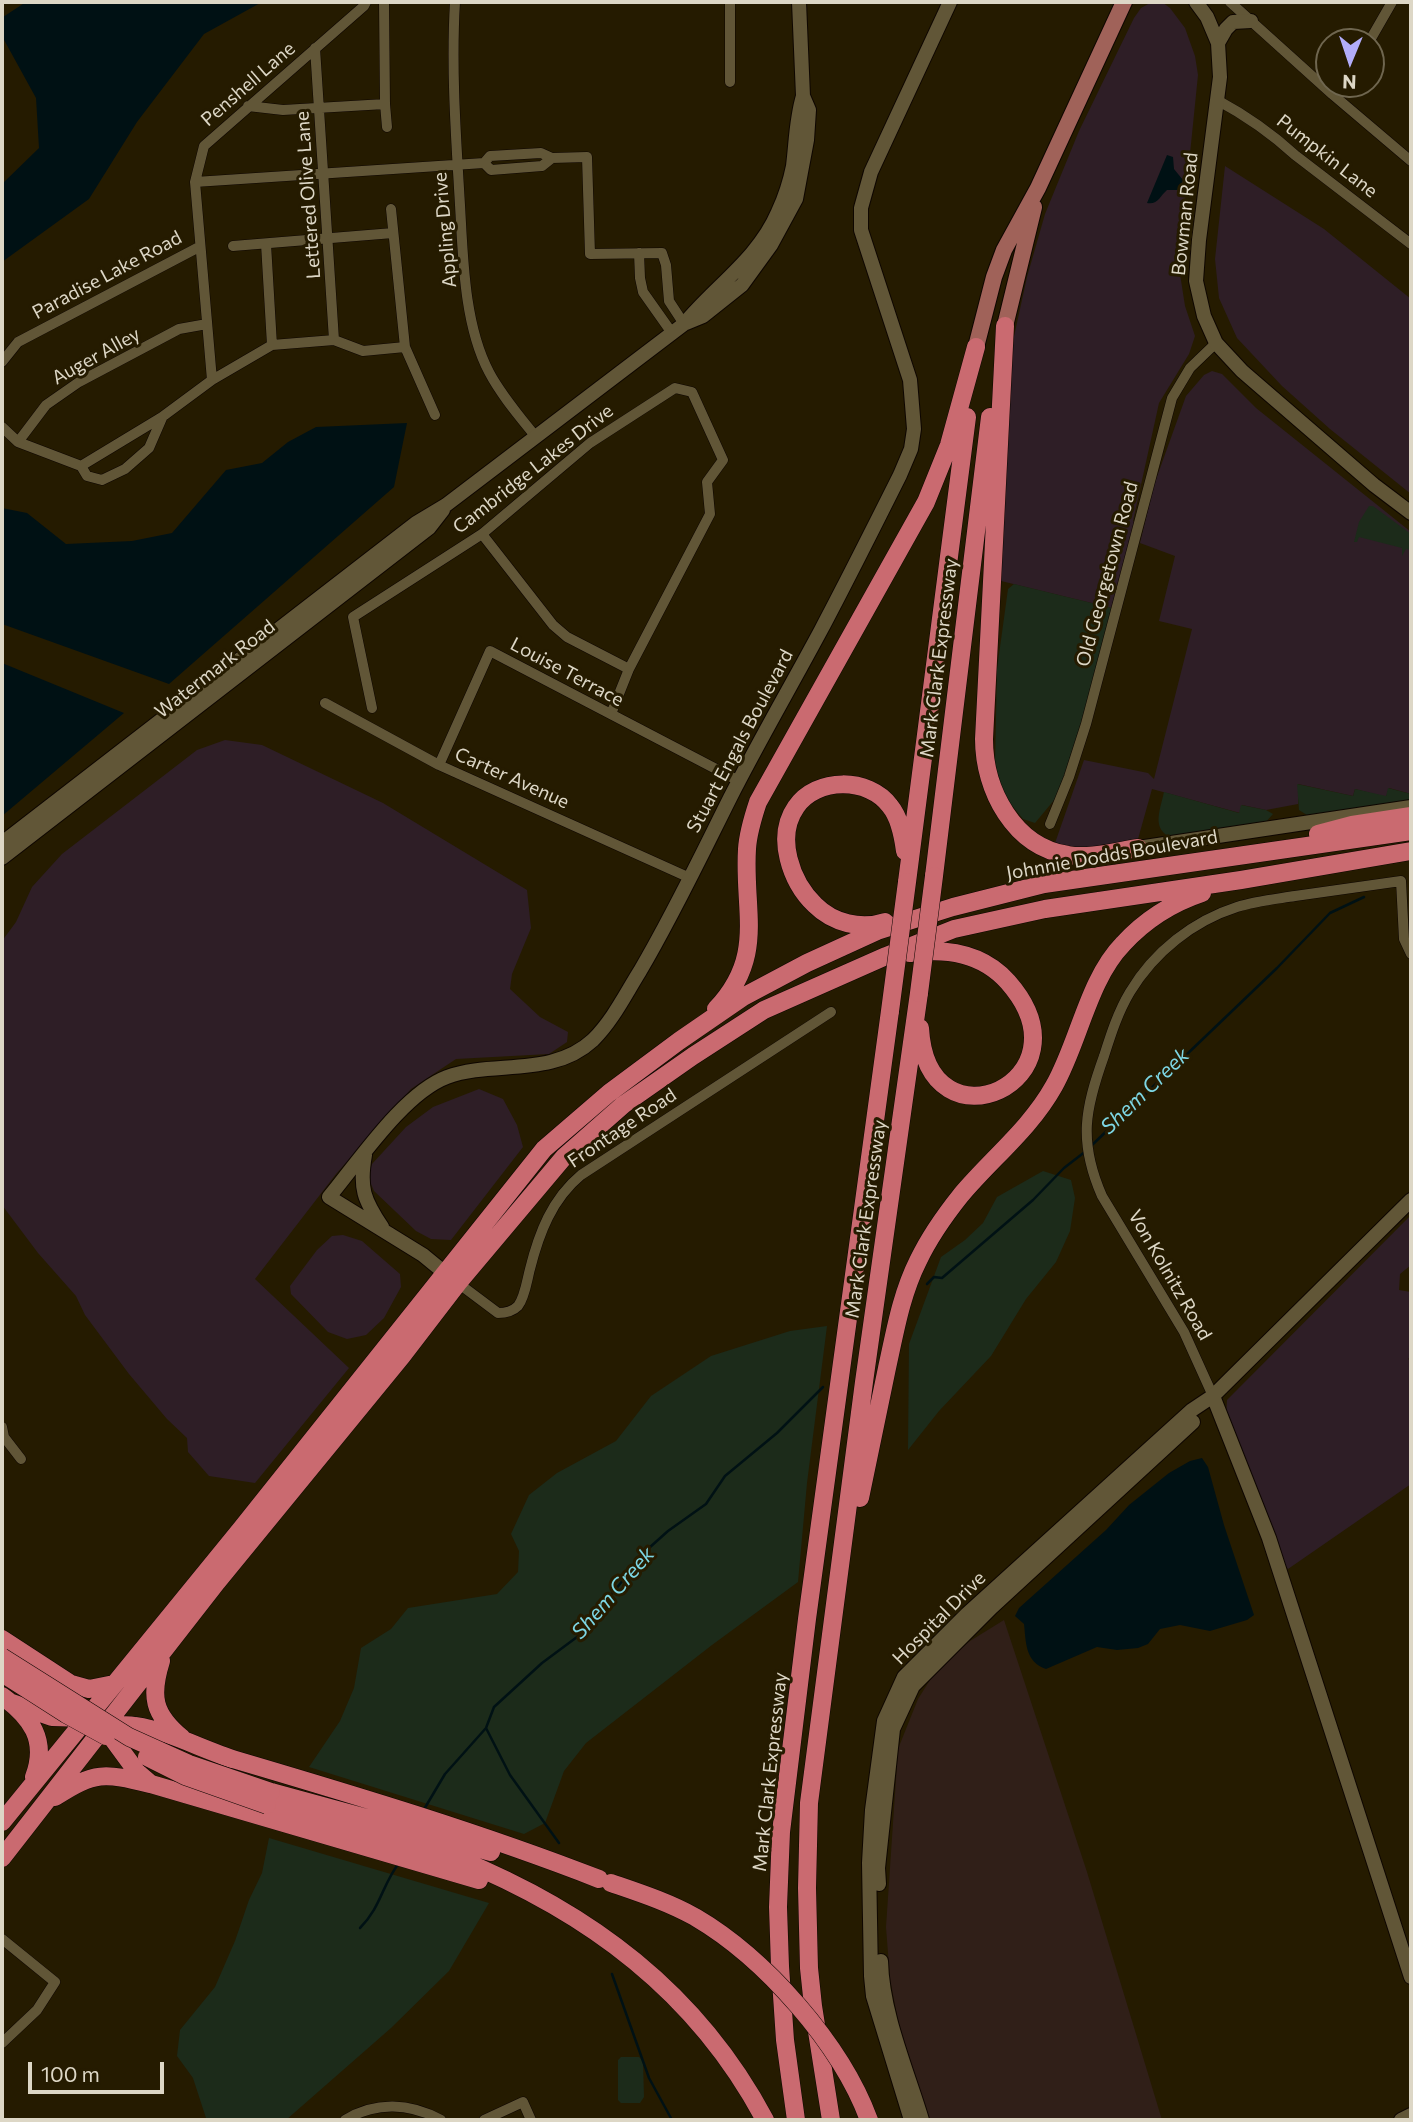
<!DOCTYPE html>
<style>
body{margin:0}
#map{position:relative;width:1413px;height:2122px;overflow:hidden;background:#251b00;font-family:Commissioner,sans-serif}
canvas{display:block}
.frame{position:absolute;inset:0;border:4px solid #ddd7c6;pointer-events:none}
.north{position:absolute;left:1315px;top:28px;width:70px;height:70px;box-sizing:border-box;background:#251b00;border:2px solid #6f664f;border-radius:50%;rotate:182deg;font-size:19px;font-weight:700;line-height:28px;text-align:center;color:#ddd7c6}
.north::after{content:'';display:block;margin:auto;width:24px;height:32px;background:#b2adf9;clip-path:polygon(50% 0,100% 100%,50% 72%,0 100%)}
.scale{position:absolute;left:28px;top:2062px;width:136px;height:32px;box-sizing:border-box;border:4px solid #ddd7c6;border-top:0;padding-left:9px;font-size:21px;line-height:24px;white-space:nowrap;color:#ddd7c6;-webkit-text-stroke:5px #251b00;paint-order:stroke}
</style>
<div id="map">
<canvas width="1413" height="2122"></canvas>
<div class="frame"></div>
<div class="north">N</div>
<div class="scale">100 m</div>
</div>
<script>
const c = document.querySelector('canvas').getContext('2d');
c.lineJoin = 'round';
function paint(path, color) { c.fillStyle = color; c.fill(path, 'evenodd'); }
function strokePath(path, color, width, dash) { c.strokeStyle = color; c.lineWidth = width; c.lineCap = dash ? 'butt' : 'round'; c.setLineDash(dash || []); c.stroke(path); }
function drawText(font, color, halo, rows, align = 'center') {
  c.font = font + ' Commissioner,sans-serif'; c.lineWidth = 6; c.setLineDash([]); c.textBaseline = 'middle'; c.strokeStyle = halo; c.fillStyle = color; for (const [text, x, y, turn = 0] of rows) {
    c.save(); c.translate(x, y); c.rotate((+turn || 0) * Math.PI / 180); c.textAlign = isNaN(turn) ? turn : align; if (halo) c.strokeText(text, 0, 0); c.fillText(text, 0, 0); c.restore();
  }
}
const commercial = new Path2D(`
 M 1152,2 L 1162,2 L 1170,8 L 1185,28 L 1195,56 L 1198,75 L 1180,252 L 1180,274 L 1185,306 L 1195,336 L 1189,354 L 1159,403 L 1133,521 L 1135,522 L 1112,608 L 997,580 L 1007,390 L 1013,341 L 1027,277 L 1045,214 L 1079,131 L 1134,18 L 1141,8 Z
 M 1225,166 L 1324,229 L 1411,299 L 1411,494 L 1330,429 L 1282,386 L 1237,338 L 1219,298 L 1215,259 Z
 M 1212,371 L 1222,374 L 1256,408 L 1411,532 L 1411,794 L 1389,788 L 1386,797 L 1355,789 L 1353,796 L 1298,784 L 1298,804 L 1266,810 L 1242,805 L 1240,813 L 1152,789 L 1138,839 L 1130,845 L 1086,851 L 1054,846 L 1084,760 L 1148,773 L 1154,779 L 1192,629 L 1159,621 L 1175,556 L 1140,543 L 1154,485 L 1186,396 L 1204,375 Z
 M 225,740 L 262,745 L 383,803 L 527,890 L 531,928 L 512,974 L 510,989 L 540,1017 L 568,1032 L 567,1042 L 549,1054 L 456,1059 L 411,1089 L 336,1174 L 255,1279 L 349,1368 L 255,1483 L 209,1476 L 188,1452 L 187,1438 L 167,1419 L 129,1374 L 85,1315 L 76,1296 L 38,1253 L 2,1205 L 2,941 L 16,922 L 32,887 L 62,854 L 197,750 Z
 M 479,1089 L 503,1099 L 517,1125 L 523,1147 L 451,1240 L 431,1239 L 416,1231 L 374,1191 L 368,1177 L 372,1164 L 406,1127 L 433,1107 Z
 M 1411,1215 L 1411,1265 L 1400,1274 L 1399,1290 L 1411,1292 L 1411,1356 L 1408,1359 L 1411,1361 L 1411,1484 L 1288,1569 L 1283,1562 L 1226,1417 L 1227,1400 Z
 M 343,1235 L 362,1241 L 400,1274 L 401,1287 L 384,1318 L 366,1335 L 347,1339 L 328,1332 L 291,1294 L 290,1286 L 317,1250 L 332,1236 Z`);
const medical = new Path2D(`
 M 1004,1620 L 1087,1872 L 1162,2120 L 929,2120 L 898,2021 L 890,1979 L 886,1927 L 898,1749 L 918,1699 L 937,1669 L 970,1641 Z`);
const green = new Path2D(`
 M 1369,506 L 1373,506 L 1411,534 L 1411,550 L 1406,549 L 1402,556 L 1402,548 L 1359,537 L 1357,542 L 1354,542 L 1359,522 Z
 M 1014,584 L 1112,608 L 1074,752 L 1055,799 L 1035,823 L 1023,819 L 1009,802 L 1000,786 L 995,764 L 997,669 L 1008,589 Z
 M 1297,784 L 1353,796 L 1355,789 L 1386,796 L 1388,788 L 1411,794 L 1411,801 L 1307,815 L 1299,810 Z
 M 1164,792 L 1239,813 L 1241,805 L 1266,810 L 1273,814 L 1264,824 L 1172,838 C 1151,829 1160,811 1164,792 Z
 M 1043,1171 L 1071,1180 L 1075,1198 L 1070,1231 L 1056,1262 L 1026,1299 L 991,1356 L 939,1411 L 908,1450 L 909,1344 L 941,1257 L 965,1240 L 983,1223 L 997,1197 Z
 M 827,1326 L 807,1483 L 798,1582 L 712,1645 L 586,1743 L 564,1771 L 545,1823 L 524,1834 L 309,1767 L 340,1721 L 354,1688 L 361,1648 L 391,1629 L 408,1608 L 497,1594 L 518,1572 L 519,1551 L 511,1534 L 529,1495 L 557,1473 L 616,1441 L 651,1396 L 711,1356 L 790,1331 Z
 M 269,1838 L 489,1903 L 449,1971 L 391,2028 L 286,2120 L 204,2120 L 206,2118 L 193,2078 L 177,2056 L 180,2030 L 215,1987 L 235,1941 L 249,1900 L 262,1873 Z
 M 621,2057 L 639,2057 L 643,2061 L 644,2097 L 640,2103 L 621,2103 L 618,2100 L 618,2060 Z`);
const water = new Path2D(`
 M 26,2 L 262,2 L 204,34 L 137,122 L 89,199 L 2,262 L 2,184 L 39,148 L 36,98 L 3,38 L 3,17 Z
 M 1167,155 L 1173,157 L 1174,169 L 1183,180 L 1179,190 L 1167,190 C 1160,196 1158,205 1147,203 Z
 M 407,423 L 394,487 L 169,684 L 2,624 L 2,508 L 27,513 L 66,544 L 132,541 L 172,533 L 226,470 L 262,463 L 288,442 L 316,427 Z
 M 2,663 L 124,713 L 2,816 Z
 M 1202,1458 L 1208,1467 L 1224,1525 L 1254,1615 L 1247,1620 L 1210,1631 L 1180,1625 L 1160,1629 L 1148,1644 L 1138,1648 L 1117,1650 L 1097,1647 L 1046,1669 C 1025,1662 1026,1642 1024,1624 L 1015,1616 L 1019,1608 L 1106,1530 L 1129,1505 L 1169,1473 L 1190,1461 Z`);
const stream = new Path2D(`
 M 1091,1146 L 1277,968 L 1330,913 L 1364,897
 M 927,1284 L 934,1277 L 942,1278 L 1033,1200 L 1064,1168 L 1086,1151
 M 486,1728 L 510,1775 L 559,1843
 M 423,1811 L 445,1774 L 486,1728 L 494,1707 L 542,1663 L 577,1637 L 649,1548 L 668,1531 L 706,1504 L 725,1476 L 777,1433 L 823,1387
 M 360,1928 C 381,1907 382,1885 399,1863
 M 612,1974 L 649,2078 L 672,2120`);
const street = new Path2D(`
 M 384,2 L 385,104 L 387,127
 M 455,2 C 451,69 456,137 460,205 C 463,257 464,325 489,372 C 501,395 520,417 536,437
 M 730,2 L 730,82
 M 1230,2 L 1332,94 L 1411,161
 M 1369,42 L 1392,2
 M 315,48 L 334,340
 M 1332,94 L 1341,84
 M 1217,100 C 1245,115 1271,133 1295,155 L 1411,244
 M 248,106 L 283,110 L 385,104
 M 484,163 L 491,170 L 542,166 L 552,158
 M 195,182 L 484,163 L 490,156 L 541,153 L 552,158 L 587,157 L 590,254 L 662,253 L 666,265 L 669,301 L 684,324
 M 391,209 L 405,347 L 435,415
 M 266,244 L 272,345
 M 233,246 L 393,233
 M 639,253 L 640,278 L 643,292 L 672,333
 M 2,362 L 18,342 L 199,247
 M 212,380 L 195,182 L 204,146 L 364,6 L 366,2
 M 2,427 L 18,442 L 81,466 L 162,417 L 212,380 L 272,345 L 334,340 L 363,351 L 405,347
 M 18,442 L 46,405 L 79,382 L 179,329 L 207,324
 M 81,466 L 87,476 L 102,480 L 125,469 L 149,448 L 162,418
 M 482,534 L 553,625 L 567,637 L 629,669
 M 325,703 L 439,765 L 690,878
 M 372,708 L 353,617 L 482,534 L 590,443 L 675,388 L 692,392 L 723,460 L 707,482 L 710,514 L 629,669 L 611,714
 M 439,765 L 490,651 L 739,781
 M 1050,824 L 1069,777 L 1086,724 L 1172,398 L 1190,368 L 1216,343
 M 458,1283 L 498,1313 C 505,1313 512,1312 518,1306 C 525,1297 527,1280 530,1269 C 539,1233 552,1199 581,1175 L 831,1012
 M 1213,1396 L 1184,1332 L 1102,1196 C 1078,1141 1085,1109 1104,1056 C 1111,1034 1118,1012 1130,992 C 1154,952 1193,921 1237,907 C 1255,901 1276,899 1295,896 C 1330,891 1365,886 1401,881 L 1404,939 L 1411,954
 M 2,1427 L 4,1437 L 21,1459
 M 2,1939 L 55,1982 L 37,2010 L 2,2043
 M 345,2120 C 376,2101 410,2103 441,2120
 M 484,2120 L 523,2102 L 531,2120`);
const secondary = new Path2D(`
 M 1196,2 L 1207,17 L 1218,43 L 1220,77 L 1199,240 L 1196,281 L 1204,316 L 1216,343 L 1242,371 L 1374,485 L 1411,513
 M 1218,43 L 1226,29 L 1233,22 L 1251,21
 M 686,323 L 703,316 L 742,285 L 771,245 L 796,199 L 807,140 L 809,110 L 803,96 L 799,2
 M 2,843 L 416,523 L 446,505 L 684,324 C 715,286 758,259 778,212 C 784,199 790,181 793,166 C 796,142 796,119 803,96
 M 1138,848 L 1411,807
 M 2,858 L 429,528 L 443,510
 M 365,1155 C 359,1188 364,1200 382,1227
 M 451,1278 L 423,1255 L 329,1197 C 359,1161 404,1093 447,1077 C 493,1060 552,1078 593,1040 C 613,1020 625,995 640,971 C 673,915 701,856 730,798 C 759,741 791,686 821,630 C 848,579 874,527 900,475 L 911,449 L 914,429 L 910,380 L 861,230 L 861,208 L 871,172 L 950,2
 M 1213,1396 L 1269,1538 L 1411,1977
 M 879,1884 L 878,1868 L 893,1729 L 913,1686 L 992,1607 L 1193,1422
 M 881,1961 C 882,2013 907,2070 922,2120
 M 911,2120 L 873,1996 L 871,1976 L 869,1863 L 872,1810 L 884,1721 L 904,1677 L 966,1615 L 1192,1410 L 1213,1396 L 1411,1200
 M 1401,2120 L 1411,2115`);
const primary = new Path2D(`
 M 1005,326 L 1034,207
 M 976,347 L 994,277 L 1004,250 L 1038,188 L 1124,2`);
const highway = new Path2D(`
 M 1005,326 L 984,739 C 984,790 1014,847 1068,855 C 1090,859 1116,851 1138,848
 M 1318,834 L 1352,825 L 1411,816
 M 934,876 L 990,417
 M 907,882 L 967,417
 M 885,922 C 861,930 833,923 815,905 C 791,882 775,837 796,807 C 816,777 869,777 890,806 C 900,818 903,836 905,851
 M 910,953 C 947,948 982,953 1008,982 C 1095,1081 927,1156 920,1028
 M 716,1009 C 766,956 743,912 747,849 C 748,833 753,817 758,802 L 926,502 L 949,445 L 976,347
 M 860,1498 C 869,1454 878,1411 887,1368 C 895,1332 901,1295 918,1261 C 929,1238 945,1215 961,1195 C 992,1158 1030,1129 1054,1086 C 1079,1042 1088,980 1123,944 C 1145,920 1172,903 1202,893
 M 2,1639 L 71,1684 L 89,1689 L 114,1684
 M 161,1661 C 150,1696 153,1714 182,1738
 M 2,1696 C 31,1717 48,1740 34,1777
 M 12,1703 L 52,1717 L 86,1718 L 104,1727 L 137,1772 L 151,1784 L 479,1880
 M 104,1727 C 114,1726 125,1724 135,1726 C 170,1731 203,1750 236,1760 C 358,1796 481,1833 599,1879
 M 271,1792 L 491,1852
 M 55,1797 C 95,1771 104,1773 150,1784
 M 267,1805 C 310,1817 352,1829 395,1841 C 415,1846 437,1850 456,1858 C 589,1912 697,1992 765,2120
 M 2,1822 L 241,1529 L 544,1149 L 609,1093 L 679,1041 L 743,997 L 807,963 L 877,931 L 953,907 L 1044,884 L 1411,831
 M 2,1858 L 217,1582 L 402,1356 L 458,1283 L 564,1157 L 623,1105 L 693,1056 L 764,1010 L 886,956 L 954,929 L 1045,909 L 1241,880 L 1411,851
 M 796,2120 L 785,2040 L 780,1966 L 778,1907 L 781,1832 L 807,1619 L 890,1011
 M 831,2120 L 813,2006 L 809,1968 L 807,1888 L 809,1803 L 864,1382 L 919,993`);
const highwayBridge = new Path2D(`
 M 919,993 L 934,876
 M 890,1011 L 907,882
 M 2,1657 L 129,1737 L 189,1764 L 271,1792
 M 2,1673 L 66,1714 L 106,1736
 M 147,1757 L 185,1776 L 267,1805
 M 611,1883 C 640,1893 668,1902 695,1917 C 765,1958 841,2044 869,2120`);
const streetNames = [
 ["Penshell Lane",248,84,-41],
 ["Pumpkin Lane",1327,156,38],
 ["Lettered Olive Lane",308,195,-94],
 ["Bowman Road",1185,214,-84],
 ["Appling Drive",445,230,-95],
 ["Paradise Lake Road",107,275,-28],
 ["Auger Alley",96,356,-29],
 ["Cambridge Lakes Drive",533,469,-38],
 ["Old Georgetown Road",1107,574,-75],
 ["Mark Clark Expressway",939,658,-83],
 ["Watermark Road",215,669,-38],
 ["Louise Terrace",567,672,28],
 ["Stuart Engals Boulevard",740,741,-62],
 ["Carter Avenue",512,778,24],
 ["Johnnie Dodds Boulevard",1112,855,-10],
 ["Frontage Road",622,1128,-34],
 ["Mark Clark Expressway",866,1219,-82],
 ["Von Kolnitz Road",1170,1275,60],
 ["Hospital Drive",939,1618,-45],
 ["Mark Clark Expressway",770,1772,-84]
];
const waterNames = [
 ["Shem Creek",1145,1091,-44],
 ["Shem Creek",613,1593,-49]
];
paint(commercial, '#2e1e26');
paint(medical, '#301f18');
paint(green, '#1c2b1a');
paint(water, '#001114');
strokePath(stream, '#001114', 2.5);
strokePath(street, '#0e0600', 11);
strokePath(secondary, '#0e0600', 16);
strokePath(primary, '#0e0600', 18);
strokePath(highway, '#0e0600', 19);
strokePath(street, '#615637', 10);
strokePath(secondary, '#615637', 14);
strokePath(primary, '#a06259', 16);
strokePath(highway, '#ca6a70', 18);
strokePath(highwayBridge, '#0e0600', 19, []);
strokePath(highwayBridge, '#ca6a70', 18);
drawText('19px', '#ddd7c6', '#251b00', streetNames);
drawText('italic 21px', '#7dd6e3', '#251b00', waterNames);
</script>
